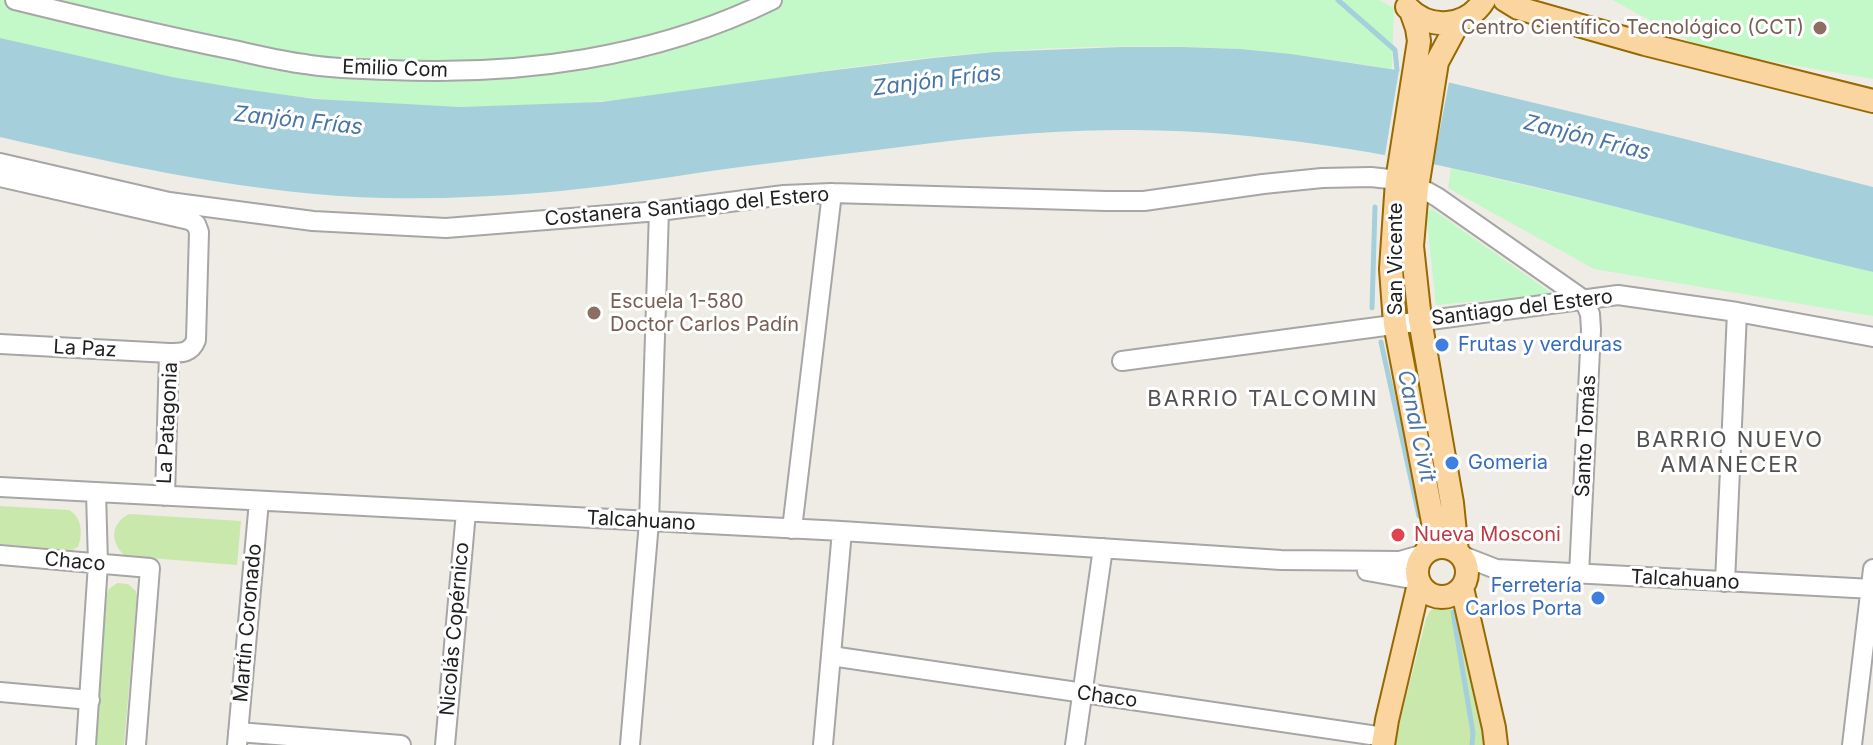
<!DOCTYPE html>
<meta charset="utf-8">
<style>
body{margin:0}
canvas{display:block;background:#efece5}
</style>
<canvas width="1873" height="745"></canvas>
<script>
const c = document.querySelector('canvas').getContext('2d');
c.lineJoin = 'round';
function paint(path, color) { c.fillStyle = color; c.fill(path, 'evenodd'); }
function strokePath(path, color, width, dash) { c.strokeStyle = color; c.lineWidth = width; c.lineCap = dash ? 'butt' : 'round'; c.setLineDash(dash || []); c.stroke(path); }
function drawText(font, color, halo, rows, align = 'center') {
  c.font = font + ' Inter,sans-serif'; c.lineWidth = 6; c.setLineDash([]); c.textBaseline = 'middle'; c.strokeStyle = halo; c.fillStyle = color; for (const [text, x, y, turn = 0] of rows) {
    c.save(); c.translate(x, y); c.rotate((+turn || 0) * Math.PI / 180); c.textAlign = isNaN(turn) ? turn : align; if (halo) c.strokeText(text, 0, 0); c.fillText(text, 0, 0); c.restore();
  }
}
const grass = new Path2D(`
 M 0,506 L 69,510 C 82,517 83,534 78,547 L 72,550 L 0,544 Z
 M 129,514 L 241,521 L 237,565 L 125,556 C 110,542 110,524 129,514 Z
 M 117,583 L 128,584 L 136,591 L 137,596 L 124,745 L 95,745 L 107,594 L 109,589 Z
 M 1435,608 L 1449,608 L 1457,616 L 1484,734 L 1485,745 L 1394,745 L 1426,619 L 1430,611 Z`);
const park = new Path2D(`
 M 0,0 L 1379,0 L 1394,8 L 1392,69 C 1341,61 1290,53 1238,49 C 1138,43 1035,47 935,57 C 800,71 666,101 530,106 C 411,110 288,100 172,77 C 114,66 57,51 0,38 Z
 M 1612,0 L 1873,0 L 1873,79 L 1706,50 Z
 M 1451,168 L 1600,203 L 1873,272 L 1873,316 L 1594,269 L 1448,188 Z
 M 1432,209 L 1553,294 L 1436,305 L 1426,212 Z`);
const water = new Path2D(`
 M 0,38 L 172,77 L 243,89 L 315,99 L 460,107 L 601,102 L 820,72 L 933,58 L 995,52 L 1122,47 L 1182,47 L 1240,49 L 1291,54 L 1397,70 L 1681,138 L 1873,187 L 1873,272 C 1629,215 1388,132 1135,130 C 1045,129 958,139 869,151 C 819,157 768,163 718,170 C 658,179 598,188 538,193 C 487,197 436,199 385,198 C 255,195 126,166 0,137 Z`);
const pier = new Path2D(`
 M 1399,70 L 1449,82 L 1433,165 L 1385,155 Z`);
const stream = new Path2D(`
 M 1338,0 L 1395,50 L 1397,70
 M 1372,308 L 1375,207
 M 1381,342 L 1419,516
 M 1453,612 L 1473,733 L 1472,745`);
const minor = new Path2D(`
 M 15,0 C 88,18 160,35 234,50 C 257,55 281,61 305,64 C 332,69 362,69 389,70 C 519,76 654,58 772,0
 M 0,163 L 169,202 L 313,221 L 446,228 L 659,211 L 784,195 L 832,193 L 1106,201 L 1144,201 L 1263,184 L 1322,178 L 1371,177 L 1389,179 L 1428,192 L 1437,197 L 1584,300
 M 0,177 L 189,220 L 196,224 L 199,232 L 196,340 C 191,353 182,353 169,353 L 165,496
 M 0,344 L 169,353
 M 1122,361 L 1618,295 L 1737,312 L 1873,337
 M 0,487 L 842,531 L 1281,560 L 1400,561 L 1424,554
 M 792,529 L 832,193
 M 0,555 L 150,568 L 136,745
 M 1460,555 L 1496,569 L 1873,589
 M 1367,571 L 1417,580
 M 1579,574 L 1591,330 L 1590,314 L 1584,300
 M 1725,582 L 1737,312
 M 831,656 L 1384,737
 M 0,692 L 90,700
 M 238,732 L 401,745
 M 86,745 L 98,564 L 96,492
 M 237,745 L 259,501
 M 445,745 L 466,512
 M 630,745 L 649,522 L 659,211
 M 823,745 L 842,531
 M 1075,745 L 1103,548
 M 1852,745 L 1873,569`);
const major = new Path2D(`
 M 1505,0 L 1518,8 L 1645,44 L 1873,101
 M 1407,7 C 1429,31 1467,28 1484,0
 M 1411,11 L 1417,28 L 1419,41 L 1397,181 L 1391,269 L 1395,324 L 1433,522 L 1434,537 L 1426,552
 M1417 572a25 25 0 1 1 50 0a25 25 0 1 1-50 0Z
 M 1457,552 L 1452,503 L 1420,320 L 1412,246 L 1417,188 L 1437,62 L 1459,21
 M 1462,588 L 1494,728 L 1496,745
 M 1383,745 L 1387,720 L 1419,584`);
const markers = [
 [1820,28,8,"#8d6e63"],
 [594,313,8,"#8d6e63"],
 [1442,345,8,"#3f7fe0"],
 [1452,463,8,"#3f7fe0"],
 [1398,535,8,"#e0444e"],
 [1598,598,8,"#3f7fe0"]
];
const educationNames = [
 ["Centro Científico Tecnológico (CCT)",1804,28],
 ["Escuela 1-580",610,302,"left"],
 ["Doctor Carlos Padín",610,325,"left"]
];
const streetNames = [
 ["Emilio Com",395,69,2],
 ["Costanera Santiago del Estero",687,207,-5],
 ["San Vicente",1396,259,-90],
 ["Santiago del Estero",1522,308,-7],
 ["La Paz",85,349,3],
 ["La Patagonia",168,423,-87],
 ["Santo Tomás",1586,436,-87],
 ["Talcahuano",641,521,3],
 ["Chaco",75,562,5],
 ["Talcahuano",1685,580,3],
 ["Martín Coronado",248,623,-85],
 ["Nicolás Copérnico",455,629,-85],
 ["Chaco",1107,697,8]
];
const shopNames = [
 ["Frutas y verduras",1458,345],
 ["Gomeria",1468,463],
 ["Ferretería",1582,586,"right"],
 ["Carlos Porta",1582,609,"right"]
];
const healthNames = [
 ["Nueva Mosconi",1414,535]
];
const waterNames = [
 ["Zanjón Frías",937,81,-7],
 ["Zanjón Frías",298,121,6],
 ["Zanjón Frías",1587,138,14],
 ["Canal Civit",1416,426,78]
];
const neighbourhoodNames = [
 ["BARRIO TALCOMIN",1263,399],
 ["BARRIO NUEVO",1730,440],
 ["AMANECER",1730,465]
];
paint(grass, '#c8e8ac');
paint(park, '#c3f8c8');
paint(water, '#a6cfdc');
paint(pier, '#efece5');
strokePath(stream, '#a6cfdc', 5);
strokePath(minor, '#a6a6a6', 22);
strokePath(major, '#966903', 26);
strokePath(minor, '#fff', 18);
strokePath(major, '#fad59f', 22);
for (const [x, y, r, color] of markers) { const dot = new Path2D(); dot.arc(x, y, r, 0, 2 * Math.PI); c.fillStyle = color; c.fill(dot); strokePath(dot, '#fff', 3); }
drawText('20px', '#785e54', '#fff', educationNames, 'right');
drawText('20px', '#1f1f1f', '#fff', streetNames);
drawText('20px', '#366cbe', '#fff', shopNames, 'left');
drawText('20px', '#be3a42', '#fff', healthNames, 'left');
drawText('italic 22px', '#4975a5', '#fff', waterNames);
c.letterSpacing = '2px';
drawText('22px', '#525252', '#fff', neighbourhoodNames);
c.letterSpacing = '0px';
</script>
